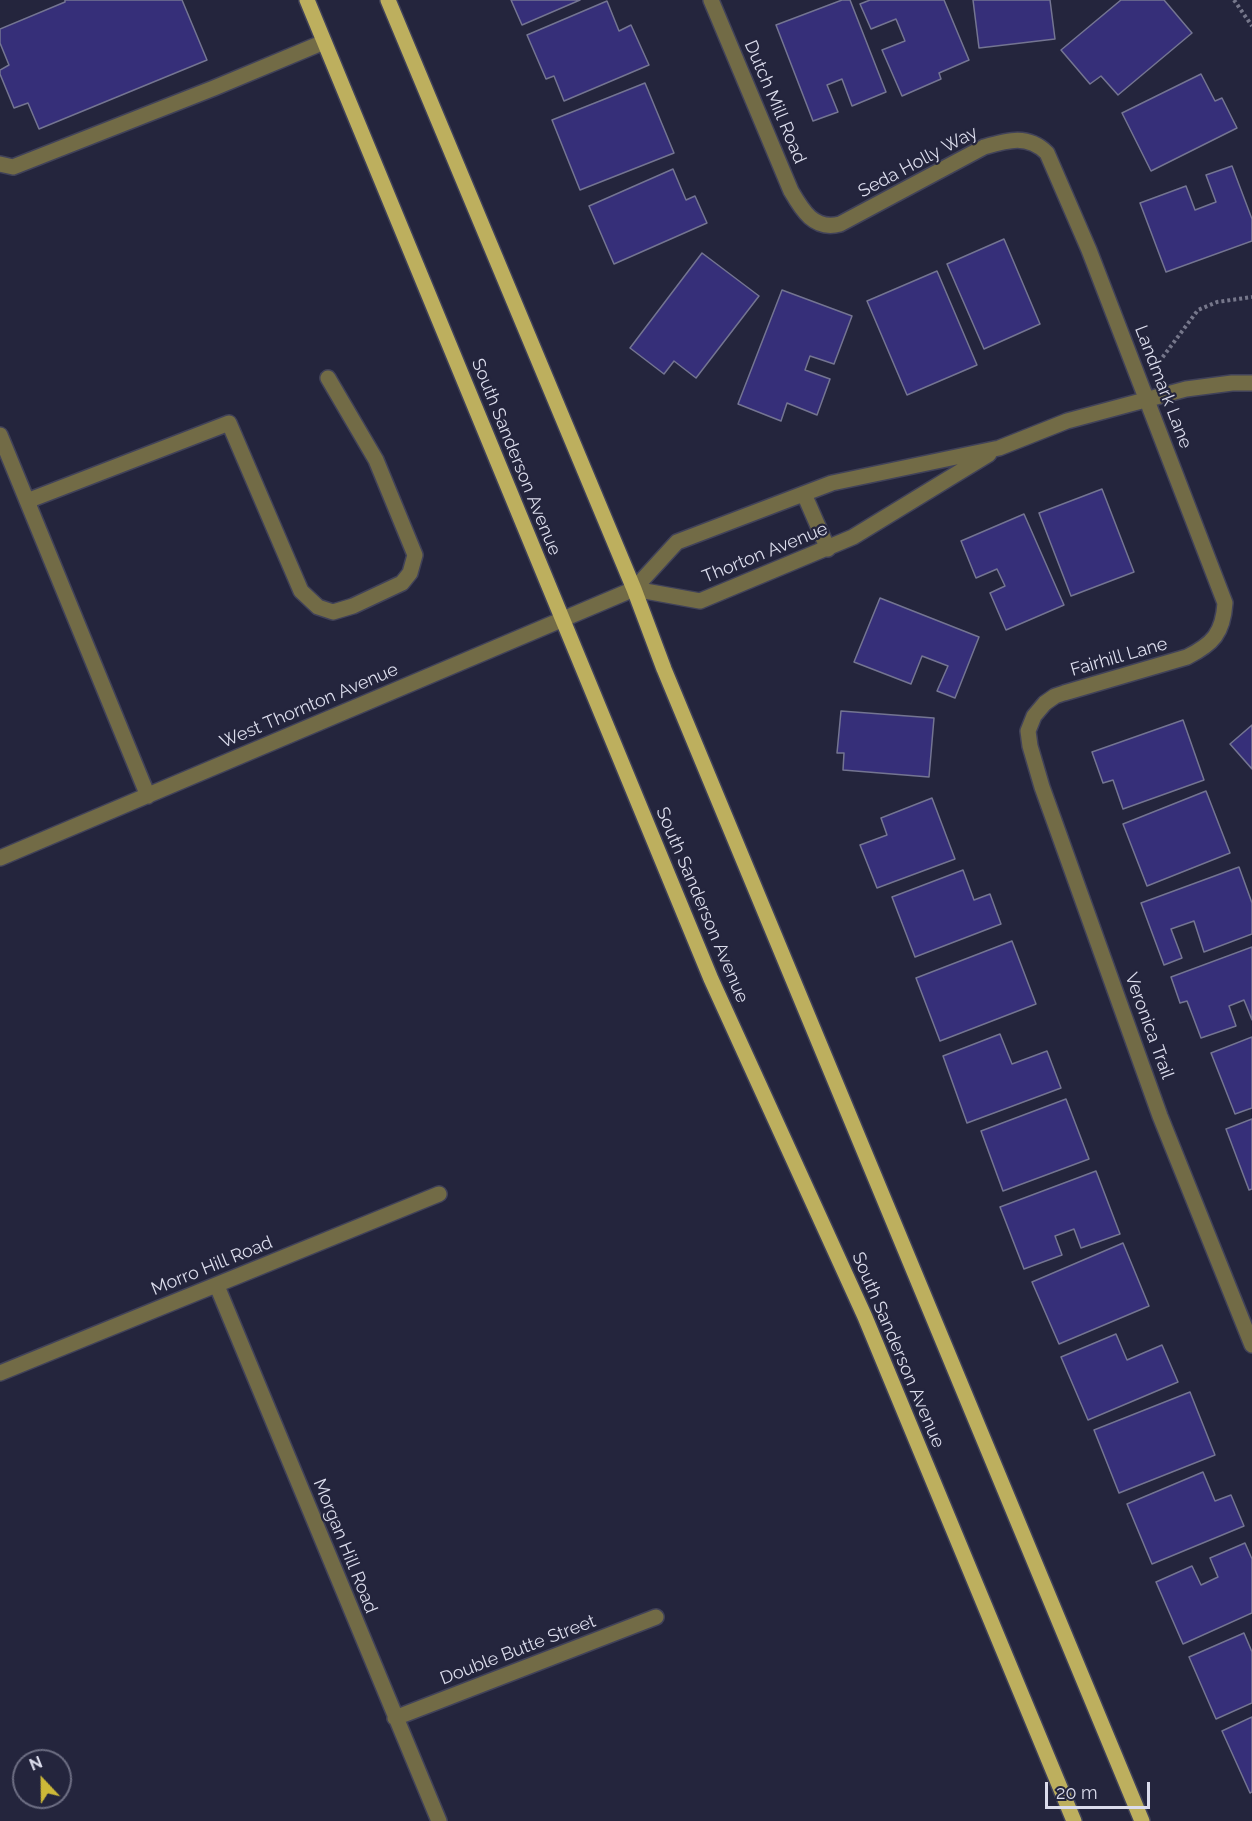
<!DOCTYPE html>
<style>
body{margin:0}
#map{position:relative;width:1252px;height:1821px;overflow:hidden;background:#24253d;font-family:Raleway,sans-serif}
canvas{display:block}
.north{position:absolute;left:12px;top:1749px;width:60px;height:60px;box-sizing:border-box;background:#24253d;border:2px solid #6d6e83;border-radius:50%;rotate:338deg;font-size:16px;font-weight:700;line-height:24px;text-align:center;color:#dbdcec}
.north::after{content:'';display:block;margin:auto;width:21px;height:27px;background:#cdb938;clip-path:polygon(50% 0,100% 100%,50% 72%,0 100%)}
.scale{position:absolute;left:1045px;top:1782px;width:105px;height:27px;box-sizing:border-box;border:3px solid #dbdcec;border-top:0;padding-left:8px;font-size:18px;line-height:21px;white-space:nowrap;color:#dbdcec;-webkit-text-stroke:4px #24253d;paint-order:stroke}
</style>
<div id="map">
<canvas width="1252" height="1821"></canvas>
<div class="north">N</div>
<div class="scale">20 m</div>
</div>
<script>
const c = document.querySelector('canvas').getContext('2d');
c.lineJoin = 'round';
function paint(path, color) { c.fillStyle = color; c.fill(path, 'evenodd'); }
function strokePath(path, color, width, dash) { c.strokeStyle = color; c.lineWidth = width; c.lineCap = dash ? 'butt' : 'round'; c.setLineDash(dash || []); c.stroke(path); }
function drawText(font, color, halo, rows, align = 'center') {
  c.font = font + ' Raleway,sans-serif'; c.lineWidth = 4.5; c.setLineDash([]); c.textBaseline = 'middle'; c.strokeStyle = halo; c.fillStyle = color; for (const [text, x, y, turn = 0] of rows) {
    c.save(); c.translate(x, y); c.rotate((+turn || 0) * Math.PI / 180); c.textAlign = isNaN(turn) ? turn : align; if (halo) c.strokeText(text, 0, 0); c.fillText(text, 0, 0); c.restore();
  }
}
const building = new Path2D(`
 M 65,0 L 182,0 L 207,60 L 39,129 L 28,103 L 14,108 L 0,74 L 0,70 L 9,65 L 0,43 L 0,29 L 65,2 Z
 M 511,0 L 580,0 L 522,25 Z
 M 842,0 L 850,0 L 886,92 L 852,106 L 842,79 L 827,85 L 838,112 L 813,121 L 776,25 Z
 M 870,0 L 944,0 L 969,60 L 939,73 L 941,79 L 902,96 L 882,50 L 905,41 L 896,19 L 871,29 L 860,4 Z
 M 973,0 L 1050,0 L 1055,39 L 979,48 Z
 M 1121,0 L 1164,0 L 1192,33 L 1118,95 L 1101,76 L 1090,84 L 1061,50 Z
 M 607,1 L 619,31 L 631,25 L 649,65 L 564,101 L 554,76 L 546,79 L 527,35 Z
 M 1201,74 L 1215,101 L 1222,98 L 1237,128 L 1151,171 L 1122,113 Z
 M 645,83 L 674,153 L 580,190 L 552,120 Z
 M 1232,166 L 1252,219 L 1252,241 L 1166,272 L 1140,203 L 1186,186 L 1195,210 L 1216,202 L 1206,175 Z
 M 673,169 L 686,200 L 695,196 L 707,223 L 614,264 L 589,206 Z
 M 1004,239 L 1040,324 L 984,349 L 947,264 Z
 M 702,253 L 759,296 L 696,378 L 674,361 L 664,374 L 630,348 Z
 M 937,271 L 977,365 L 907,395 L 867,301 Z
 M 782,290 L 852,316 L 834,364 L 810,356 L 805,370 L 830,379 L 817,415 L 787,403 L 781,421 L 738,404 Z
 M 1102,489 L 1134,572 L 1071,596 L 1039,513 Z
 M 1024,514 L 1064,605 L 1006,630 L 990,593 L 1005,586 L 997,569 L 976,578 L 961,541 Z
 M 880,598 L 979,637 L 955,698 L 937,691 L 948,666 L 922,656 L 911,684 L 854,662 Z
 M 841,711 L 934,718 L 929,777 L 843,770 L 844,753 L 837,753 Z
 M 1183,720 L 1204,780 L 1123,809 L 1113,780 L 1103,783 L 1092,752 Z
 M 1252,725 L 1252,769 L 1230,744 Z
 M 1206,791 L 1230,853 L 1147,886 L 1123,824 Z
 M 932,798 L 955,859 L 877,888 L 860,845 L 887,835 L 881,818 Z
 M 1239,867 L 1252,903 L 1252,934 L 1204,952 L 1194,921 L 1171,929 L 1182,958 L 1164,965 L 1141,903 Z
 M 963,870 L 974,900 L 990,894 L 1001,924 L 915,957 L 892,897 Z
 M 1012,941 L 1036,1004 L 940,1041 L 916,978 Z
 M 1252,947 L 1252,1020 L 1244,1000 L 1229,1006 L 1236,1026 L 1201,1038 L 1187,1001 L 1180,1003 L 1171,977 Z
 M 1000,1034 L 1012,1064 L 1047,1051 L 1061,1088 L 967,1123 L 943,1056 Z
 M 1252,1037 L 1252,1108 L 1235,1114 L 1211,1053 Z
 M 1066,1099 L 1089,1159 L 1003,1191 L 981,1131 Z
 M 1252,1119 L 1252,1189 L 1249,1190 L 1226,1129 Z
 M 1096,1171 L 1120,1234 L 1081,1248 L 1074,1229 L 1055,1236 L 1062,1255 L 1024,1269 L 1000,1207 Z
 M 1123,1243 L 1149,1306 L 1059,1344 L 1032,1282 Z
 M 1116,1334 L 1127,1360 L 1162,1345 L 1178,1382 L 1088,1420 L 1061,1357 Z
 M 1190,1392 L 1215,1455 L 1119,1493 L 1094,1430 Z
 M 1203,1472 L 1215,1501 L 1231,1495 L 1244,1526 L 1152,1564 L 1127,1504 Z
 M 1245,1543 L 1252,1559 L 1252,1613 L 1183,1644 L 1156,1582 L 1192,1566 L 1201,1585 L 1218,1577 L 1210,1558 Z
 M 1244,1633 L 1252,1652 L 1252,1703 L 1216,1719 L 1189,1657 Z
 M 1252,1717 L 1252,1792 L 1250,1793 L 1222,1731 Z`);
const path = new Path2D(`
 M 1234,0 L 1252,26
 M 1159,362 L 1198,310 L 1217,302 L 1252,297`);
const minor = new Path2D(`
 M 711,0 L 791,191 C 802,210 814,231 840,224 L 984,147 C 1008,140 1028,134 1047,153 L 1089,250 L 1225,603 C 1223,633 1213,644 1187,657 L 1064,693 L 1055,696 L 1045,703 L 1034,716 L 1028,731 L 1030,746 L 1042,787 L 1160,1116 L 1252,1345
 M 0,164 L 13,167 L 214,88 L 324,42
 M 0,435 L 148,796
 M 804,494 L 828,549
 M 27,501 L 229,423 L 301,591 L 318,607 L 333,612 L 353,606 L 402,583 L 410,573 L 415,555 L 376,460 L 328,378
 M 634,589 L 700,601 L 853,537 L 989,454
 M 0,858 L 634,589 L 677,542 L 832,483 L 999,448 L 1067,421 L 1186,389 L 1232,383 L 1252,383
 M 217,1286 L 439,1821
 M 0,1373 L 439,1194
 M 395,1718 L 656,1617`);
const major = new Path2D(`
 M 307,0 L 711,979 L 865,1317 L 1074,1821
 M 388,0 L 634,589 L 664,669 L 1142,1821`);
const streetNames = [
 ["Dutch Mill Road",775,102,67],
 ["Seda Holly Way",918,162,-28],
 ["Landmark Lane",1163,387,69],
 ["South Sanderson Avenue",516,457,68],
 ["Thorton Avenue",765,553,-22],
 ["Fairhill Lane",1119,657,-16],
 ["West Thornton Avenue",309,706,-23],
 ["South Sanderson Avenue",702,905,67],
 ["Veronica Trail",1149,1026,70],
 ["Morro Hill Road",212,1266,-22],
 ["South Sanderson Avenue",898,1350,67],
 ["Morgan Hill Road",345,1546,68],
 ["Double Butte Street",518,1650,-21]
];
paint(building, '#362f79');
strokePath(building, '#747592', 1.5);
strokePath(minor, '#414259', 18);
strokePath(major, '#414259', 18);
strokePath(path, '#76778b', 4, [3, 3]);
strokePath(minor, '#726b46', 15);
strokePath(major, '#bdaf5e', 15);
drawText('18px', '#dbdcec', '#24253d', streetNames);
</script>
